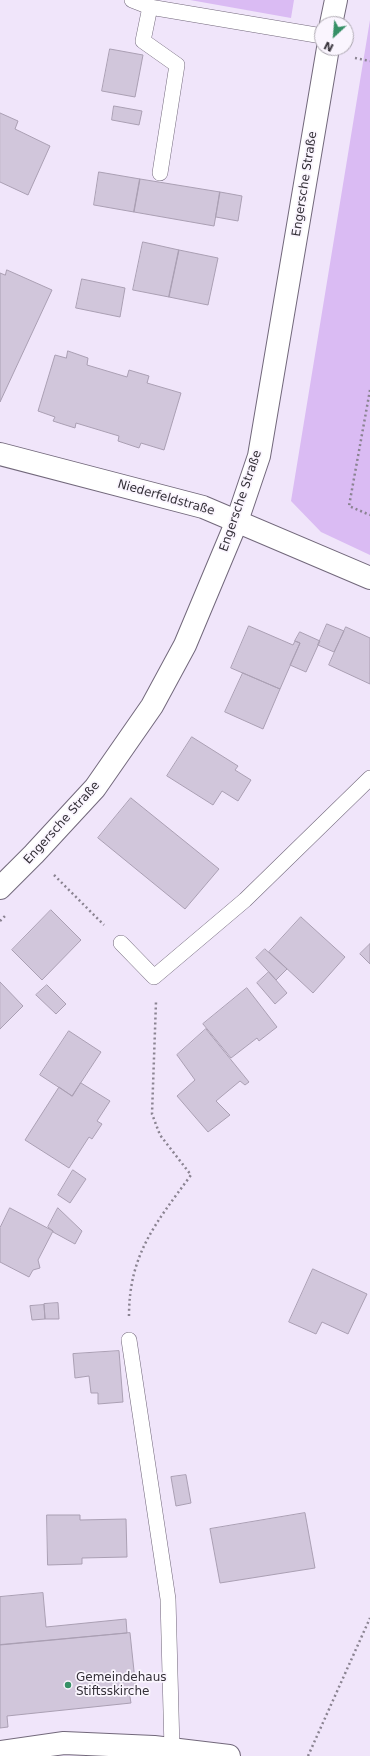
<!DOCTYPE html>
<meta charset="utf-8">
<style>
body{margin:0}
#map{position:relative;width:370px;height:1756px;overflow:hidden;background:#f0e5fa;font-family:"DejaVu Sans",sans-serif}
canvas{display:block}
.north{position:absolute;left:314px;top:16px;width:40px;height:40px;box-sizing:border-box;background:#faf5fe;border:1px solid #aba6af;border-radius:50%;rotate:206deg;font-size:11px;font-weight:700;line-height:16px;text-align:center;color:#343038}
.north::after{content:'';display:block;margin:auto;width:14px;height:18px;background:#369066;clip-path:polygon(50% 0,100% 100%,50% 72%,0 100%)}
</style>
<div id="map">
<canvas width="370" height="1756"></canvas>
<div class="north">N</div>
</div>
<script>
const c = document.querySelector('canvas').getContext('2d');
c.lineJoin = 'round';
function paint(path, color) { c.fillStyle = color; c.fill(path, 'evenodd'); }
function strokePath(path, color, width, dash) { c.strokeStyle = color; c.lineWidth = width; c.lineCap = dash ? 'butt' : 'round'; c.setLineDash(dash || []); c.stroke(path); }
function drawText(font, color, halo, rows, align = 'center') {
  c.font = font + ' "DejaVu Sans",sans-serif'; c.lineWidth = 3.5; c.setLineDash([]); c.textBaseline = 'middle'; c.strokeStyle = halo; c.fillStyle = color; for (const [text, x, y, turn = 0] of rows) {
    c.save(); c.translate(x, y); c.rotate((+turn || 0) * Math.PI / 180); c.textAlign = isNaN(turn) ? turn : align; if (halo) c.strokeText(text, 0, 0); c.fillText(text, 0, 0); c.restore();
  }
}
const green = new Path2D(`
 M 190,0 L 294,0 L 291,18 Z
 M 370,20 L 370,555 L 321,532 L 291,501 Z`);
const building = new Path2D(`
 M 110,49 L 143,55 L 135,97 L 102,91 Z
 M 114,106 L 142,111 L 139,125 L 112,120 Z
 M 0,113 L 18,121 L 15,129 L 50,146 L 28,195 L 0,182 Z
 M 99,172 L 140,179 L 134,212 L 94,205 Z
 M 140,179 L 220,192 L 214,226 L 134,212 Z
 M 220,192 L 242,196 L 238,221 L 216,217 Z
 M 143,242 L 179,250 L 169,297 L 133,290 Z
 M 179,250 L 218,258 L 208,305 L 169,297 Z
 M 7,270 L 52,290 L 0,402 L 0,273 L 5,275 Z
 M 82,279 L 125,288 L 120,317 L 76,308 Z
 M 68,351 L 88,358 L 87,365 L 127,377 L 129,370 L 149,376 L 147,383 L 181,393 L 164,450 L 141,443 L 139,448 L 118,441 L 119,436 L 76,423 L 75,428 L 53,421 L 55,417 L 38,411 L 55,355 L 66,358 Z
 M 327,624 L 344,631 L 334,652 L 318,645 Z
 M 249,626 L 293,645 L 295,641 L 300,643 L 280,689 L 231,668 Z
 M 346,627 L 370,638 L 370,684 L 329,665 Z
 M 300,632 L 320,641 L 306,672 L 290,665 L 300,643 L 295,641 Z
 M 243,673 L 280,689 L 263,729 L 225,712 Z
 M 192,737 L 238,766 L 235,770 L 251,780 L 238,801 L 222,791 L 213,805 L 167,776 Z
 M 131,798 L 219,869 L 185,909 L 98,838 Z
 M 51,910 L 81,940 L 42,980 L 12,950 Z
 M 301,917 L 345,957 L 313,993 L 269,952 Z
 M 370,944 L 370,964 L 360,954 Z
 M 265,949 L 287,969 L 276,980 L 256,958 Z
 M 269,972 L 287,993 L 275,1004 L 257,983 Z
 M 0,982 L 23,1006 L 0,1029 Z
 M 47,985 L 66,1004 L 56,1014 L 36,995 Z
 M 247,988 L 277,1027 L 259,1041 L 257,1038 L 231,1058 L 203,1024 Z
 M 206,1029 L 249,1082 L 245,1085 L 240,1081 L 216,1101 L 230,1115 L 208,1132 L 177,1096 L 195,1080 L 177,1055 Z
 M 69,1031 L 101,1052 L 72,1096 L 40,1075 Z
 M 81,1083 L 110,1101 L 97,1121 L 102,1124 L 92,1139 L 89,1137 L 69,1168 L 25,1140 L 59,1087 L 72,1096 Z
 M 73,1170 L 86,1179 L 70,1203 L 58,1195 Z
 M 10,1208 L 53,1231 L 38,1260 L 40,1268 L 33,1270 L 29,1277 L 0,1262 L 0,1228 Z
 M 58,1208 L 82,1231 L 75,1244 L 53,1232 L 53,1231 L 48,1227 Z
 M 313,1269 L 367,1294 L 348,1334 L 322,1322 L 316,1334 L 289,1322 Z
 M 58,1303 L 59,1319 L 45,1319 L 44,1304 Z
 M 44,1305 L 45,1319 L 32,1320 L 30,1306 Z
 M 119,1351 L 123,1402 L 98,1404 L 98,1393 L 91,1393 L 89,1376 L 75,1378 L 73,1354 Z
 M 186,1475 L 191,1503 L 176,1506 L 171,1477 Z
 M 305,1513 L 315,1568 L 220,1583 L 210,1529 Z
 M 47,1515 L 80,1515 L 80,1520 L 126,1519 L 127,1557 L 82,1558 L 82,1564 L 48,1565 Z
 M 43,1593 L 46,1627 L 126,1619 L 127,1633 L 0,1645 L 0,1597 Z
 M 130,1633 L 136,1690 L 129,1691 L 131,1703 L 7,1716 L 8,1727 L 0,1728 L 0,1645 Z`);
const path = new Path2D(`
 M 355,58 L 370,61
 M 370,390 L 349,506 L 370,515
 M 54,875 L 104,925
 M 0,921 L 5,916
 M 129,1316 C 129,1254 156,1223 191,1175 L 160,1135 L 152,1114 L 156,1002
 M 308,1756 L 370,1618`);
const service = new Path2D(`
 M 132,0 L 150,7 L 322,36
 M 150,7 L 143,41 L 177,65 L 160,173
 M 121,943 L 154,977 L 245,900 L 370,778
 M 129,1340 L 168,1599 L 172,1749`);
const minor = new Path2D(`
 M 0,454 L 203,507 L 370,578
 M 0,1752 L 64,1743 L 154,1747 L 229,1756`);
const secondary = new Path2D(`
 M 331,24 L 336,0
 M 0,888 L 34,854 L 95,788 L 152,706 L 185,645 L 237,521 L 259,456 L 328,48`);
const markers = [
 [68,1685,4,"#369066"]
];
const streetNames = [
 ["Engersche Straße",305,184,-81],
 ["Niederfeldstraße",166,498,16],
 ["Engersche Straße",241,501,-71],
 ["Engersche Straße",62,823,-48]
];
const poiNames = [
 ["Gemeindehaus",76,1678],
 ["Stiftsskirche",76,1692]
];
paint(green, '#dabbf3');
paint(building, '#d1c6db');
strokePath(building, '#aa9fb3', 1);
strokePath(service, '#72687b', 16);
strokePath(minor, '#72687b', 24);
strokePath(secondary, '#72687b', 24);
strokePath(path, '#8a8391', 2.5, [2, 3]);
strokePath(service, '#fff', 15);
strokePath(minor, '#fff', 22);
strokePath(secondary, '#fff', 22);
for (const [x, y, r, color] of markers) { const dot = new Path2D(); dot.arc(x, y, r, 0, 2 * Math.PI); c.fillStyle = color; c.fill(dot); strokePath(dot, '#faf5fe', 1.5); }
drawText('12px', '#343038', '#faf5fe', streetNames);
drawText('12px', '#343038', '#faf5fe', poiNames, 'left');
</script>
